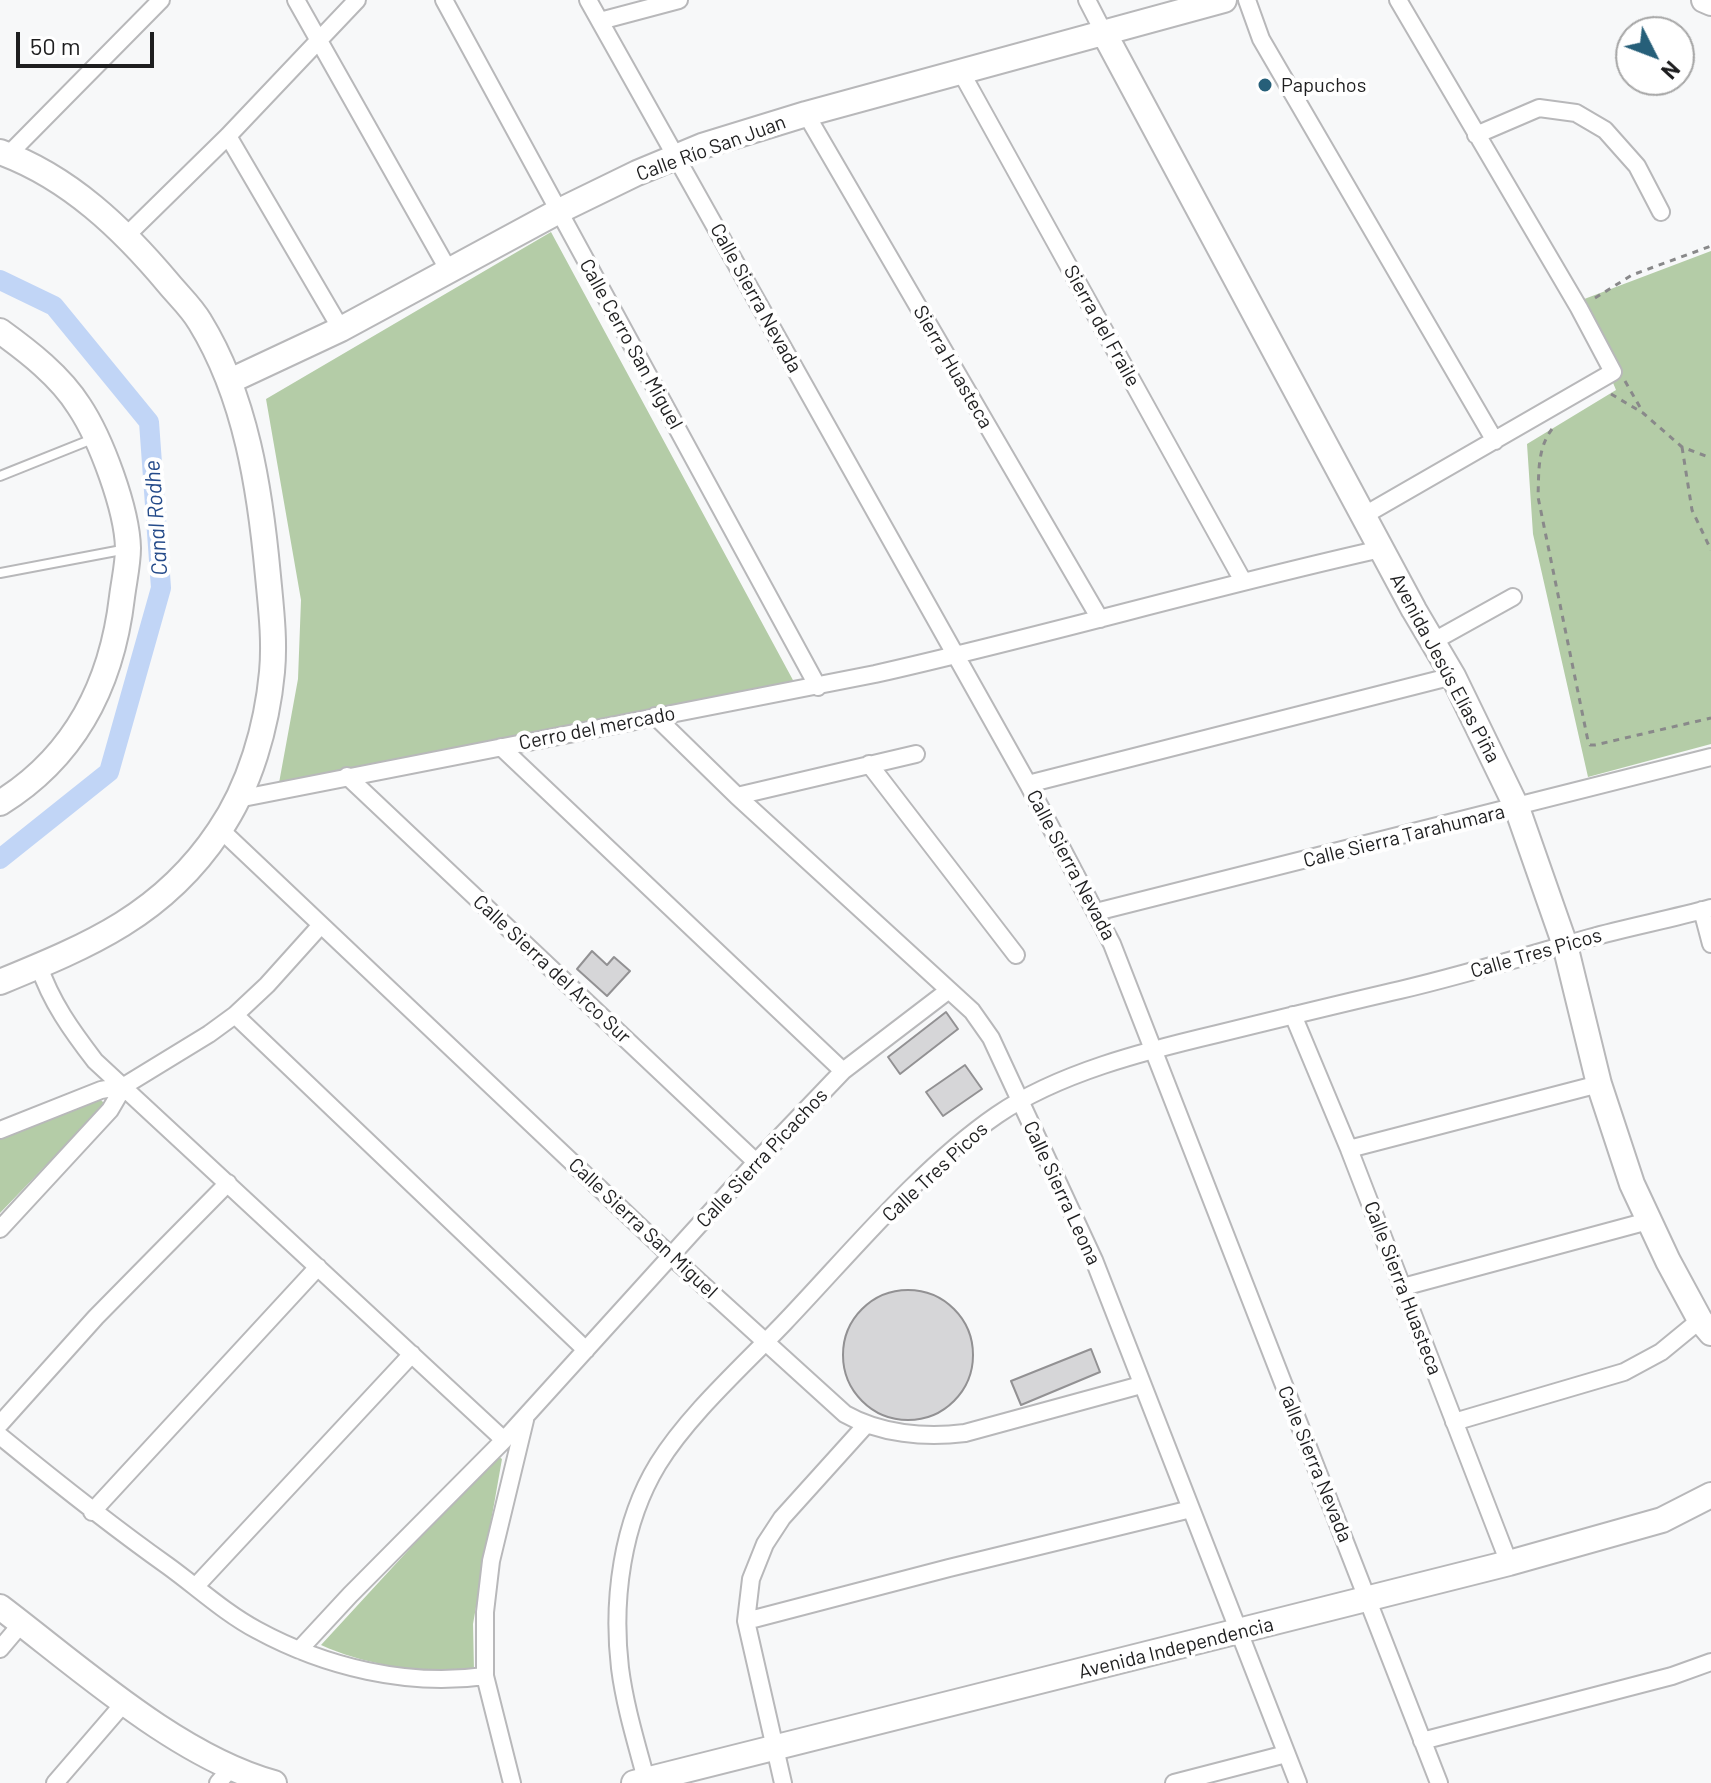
<!DOCTYPE html>
<meta charset="utf-8">
<style>
body{margin:0}
#map{position:relative;width:1711px;height:1783px;overflow:hidden;background:#f7f8f9;font-family:Barlow,sans-serif}
canvas{display:block}
.north{position:absolute;left:1615px;top:16px;width:80px;height:80px;box-sizing:border-box;background:#fff;border:2px solid #a5a5a5;border-radius:50%;rotate:132deg;font-size:22px;font-weight:700;line-height:32px;text-align:center;color:#1e1e1f}
.north::after{content:'';display:block;margin:auto;width:28px;height:36px;background:#265f79;clip-path:polygon(50% 0,100% 100%,50% 72%,0 100%)}
.scale{position:absolute;left:16px;top:32px;width:138px;height:36px;box-sizing:border-box;border:4px solid #1e1e1f;border-top:0;padding-left:10px;font-size:24px;line-height:28px;white-space:nowrap;color:#1e1e1f;-webkit-text-stroke:6px #fff;paint-order:stroke}
</style>
<div id="map">
<canvas width="1711" height="1783"></canvas>
<div class="north">N</div>
<div class="scale">50 m</div>
</div>
<script>
const c = document.querySelector('canvas').getContext('2d');
c.lineJoin = 'round';
function paint(path, color) { c.fillStyle = color; c.fill(path, 'evenodd'); }
function strokePath(path, color, width, dash) { c.strokeStyle = color; c.lineWidth = width; c.lineCap = dash ? 'butt' : 'round'; c.setLineDash(dash || []); c.stroke(path); }
function drawText(font, color, halo, rows, align = 'center') {
  c.font = font + ' Barlow,sans-serif'; c.lineWidth = 8; c.setLineDash([]); c.textBaseline = 'middle'; c.strokeStyle = halo; c.fillStyle = color; for (const [text, x, y, turn = 0] of rows) {
    c.save(); c.translate(x, y); c.rotate((+turn || 0) * Math.PI / 180); c.textAlign = isNaN(turn) ? turn : align; if (halo) c.strokeText(text, 0, 0); c.fillText(text, 0, 0); c.restore();
  }
}
const green = new Path2D(`
 M 551,232 L 794,682 L 279,783 L 298,679 L 301,600 L 266,399 Z
 M 1711,251 L 1711,744 L 1588,777 L 1533,534 L 1527,444 L 1616,390 L 1579,301 Z
 M 99,1098 L 105,1104 L 0,1213 L 0,1139 Z
 M 496,1455 L 502,1459 L 473,1624 L 474,1671 C 422,1673 368,1666 321,1645 Z`);
const canal = new Path2D(`
 M 0,280 L 54,306 L 149,422 L 161,588 L 109,772 L 0,859`);
const building = new Path2D(`
 M 592,951 L 607,965 L 614,957 L 630,971 L 607,996 L 577,969 Z
 M 946,1012 L 958,1029 L 900,1074 L 888,1057 Z
 M 965,1065 L 982,1089 L 943,1116 L 926,1092 Z
 M843 1355a65 65 0 1 1 130 0a65 65 0 1 1-130 0Z
 M 1091,1349 L 1100,1372 L 1021,1405 L 1011,1381 Z`);
const path = new Path2D(`
 M 1595,298 L 1632,275 L 1711,246
 M 1625,381 L 1641,409
 M 1611,394 L 1643,413 L 1682,447 L 1711,458
 M 1552,429 C 1537,449 1539,473 1538,497 L 1588,741 L 1590,745 L 1595,745 L 1711,718
 M 1682,447 L 1692,510 L 1711,550`);
const lane = new Path2D(`
 M 0,476 L 95,438
 M 0,573 L 127,549`);
const street = new Path2D(`
 M 296,0 L 449,271
 M 444,0 L 818,687
 M 588,0 L 1028,784 L 1112,944 L 1439,1783
 M 1087,0 L 1104,33
 M 1247,0 L 1261,39 L 1495,441
 M 600,21 L 679,0
 M 961,72 L 1243,581
 M 806,114 L 1100,619
 M 1476,135 L 1539,108 L 1576,113 L 1605,130 L 1637,166 L 1661,212
 M 228,136 L 341,329
 M 8,155 L 161,0
 M 126,236 L 228,136 L 357,0
 M 1363,516 L 1613,372 L 1579,308 L 1398,0
 M 1432,642 L 1513,597
 M 655,716 L 737,796 L 972,1011 L 991,1038 L 1094,1260 L 1298,1783
 M 501,747 L 843,1071
 M 869,764 L 1016,955
 M 347,776 L 756,1162
 M 1028,784 L 1453,676
 M 737,796 L 916,754
 M 238,799 L 875,674 C 1044,636 1211,587 1381,549
 M 221,830 L 671,1256 L 845,1414 C 880,1434 925,1438 965,1433 L 1141,1385
 M 1702,910 L 1711,944
 M 1096,912 L 1711,757
 M 39,966 C 51,1002 72,1031 95,1061 L 504,1440
 M 235,1015 L 586,1350
 M 1293,1015 L 1349,1149 L 1509,1563
 M 0,1130 L 101,1090 L 124,1086 L 209,1034 L 235,1015 L 267,985 L 321,925
 M 1349,1149 L 1599,1084
 M 0,1229 L 110,1110 L 124,1086
 M 1403,1287 L 1648,1221
 M 1454,1422 L 1624,1372 L 1661,1352 L 1700,1320
 M 0,1424 L 96,1317 L 228,1183
 M 0,1436 C 55,1481 110,1525 168,1566 C 197,1587 225,1613 257,1630 C 325,1667 408,1687 485,1676
 M 92,1512 L 318,1267
 M 196,1586 L 412,1354
 M 746,1621 L 949,1568 L 1191,1509
 M 0,1649 L 22,1623
 M 299,1650 L 350,1595 L 504,1440 L 756,1162 L 843,1071 L 949,990
 M 1422,1741 L 1672,1676 L 1711,1662
 M 55,1783 L 124,1703
 M 218,1783 L 231,1768
 M 512,1783 L 485,1676 L 485,1612 L 491,1561 L 525,1420
 M 647,1783 C 637,1745 625,1707 620,1668 C 612,1600 622,1523 658,1464 C 689,1414 743,1366 784,1323 C 849,1255 920,1168 997,1115 C 1058,1073 1145,1051 1217,1034 C 1278,1019 1339,1004 1400,990 C 1464,975 1526,956 1589,938 C 1629,927 1671,919 1711,908
 M 783,1783 L 746,1621 L 751,1579 L 765,1544 L 782,1518 L 865,1426
 M 1174,1783 L 1286,1754`);
const secondary = new Path2D(`
 M 1704,0 L 1711,3
 M 1104,33 L 1414,610 L 1453,676 L 1517,808 L 1565,945 L 1599,1084 L 1632,1184 L 1668,1261 L 1700,1320 L 1711,1333
 M 0,152 C 69,177 123,229 169,284 C 179,296 192,308 200,322 C 246,397 260,489 268,576 C 271,608 275,640 272,672 C 267,726 250,786 219,831 C 163,915 90,945 0,982
 M 0,331 C 29,352 60,376 79,406 C 101,439 127,509 128,548 C 128,564 124,581 122,597 C 112,683 76,756 0,803
 M 230,381 L 341,329 L 559,211 L 637,173 L 702,146 L 806,114 L 1224,0
 M 0,1607 C 78,1666 178,1757 274,1783
 M 634,1783 L 1509,1563 L 1662,1520 L 1711,1495`);
const markers = [
 [1265,85,8,"#265f79"]
];
const poiNames = [
 ["Papuchos",1281,85]
];
const streetNames = [
 ["Calle Río San Juan",711,148,-20],
 ["Calle Sierra Nevada",756,298,61],
 ["Sierra del Fraile",1102,326,61],
 ["Calle Cerro San Miguel",631,344,61],
 ["Sierra Huasteca",953,367,60],
 ["Avenida Jesús Elías Piña",1445,668,62],
 ["Cerro del mercado",597,728,-11],
 ["Calle Sierra Tarahumara",1404,836,-14],
 ["Calle Sierra Nevada",1071,865,62],
 ["Calle Tres Picos",1536,953,-16],
 ["Calle Sierra del Arco Sur",552,969,43],
 ["Calle Sierra Picachos",762,1158,-47],
 ["Calle Tres Picos",935,1172,-43],
 ["Calle Sierra Leona",1062,1193,65],
 ["Calle Sierra San Miguel",643,1228,43],
 ["Calle Sierra Huasteca",1403,1288,69],
 ["Calle Sierra Nevada",1315,1464,68],
 ["Avenida Independencia",1176,1648,-14]
];
const waterNames = [
 ["Canal Rodhe",156,518,-94]
];
paint(green, '#b4cca7');
strokePath(canal, '#c1d5f6', 20);
paint(building, '#d6d6d8');
strokePath(building, '#929193', 2);
strokePath(lane, '#b8b8ba', 12);
strokePath(street, '#b8b8ba', 20);
strokePath(secondary, '#b8b8ba', 28);
strokePath(path, '#89898a', 3, [6, 6]);
strokePath(lane, '#fff', 8);
strokePath(street, '#fff', 16);
strokePath(secondary, '#fff', 24);
for (const [x, y, r, color] of markers) { const dot = new Path2D(); dot.arc(x, y, r, 0, 2 * Math.PI); c.fillStyle = color; c.fill(dot); strokePath(dot, '#fff', 3); }
drawText('20px', '#1e1e1f', '#fff', poiNames, 'left');
drawText('20px', '#1e1e1f', '#fff', streetNames);
drawText('italic 22px', '#254b8a', '#fff', waterNames);
</script>
